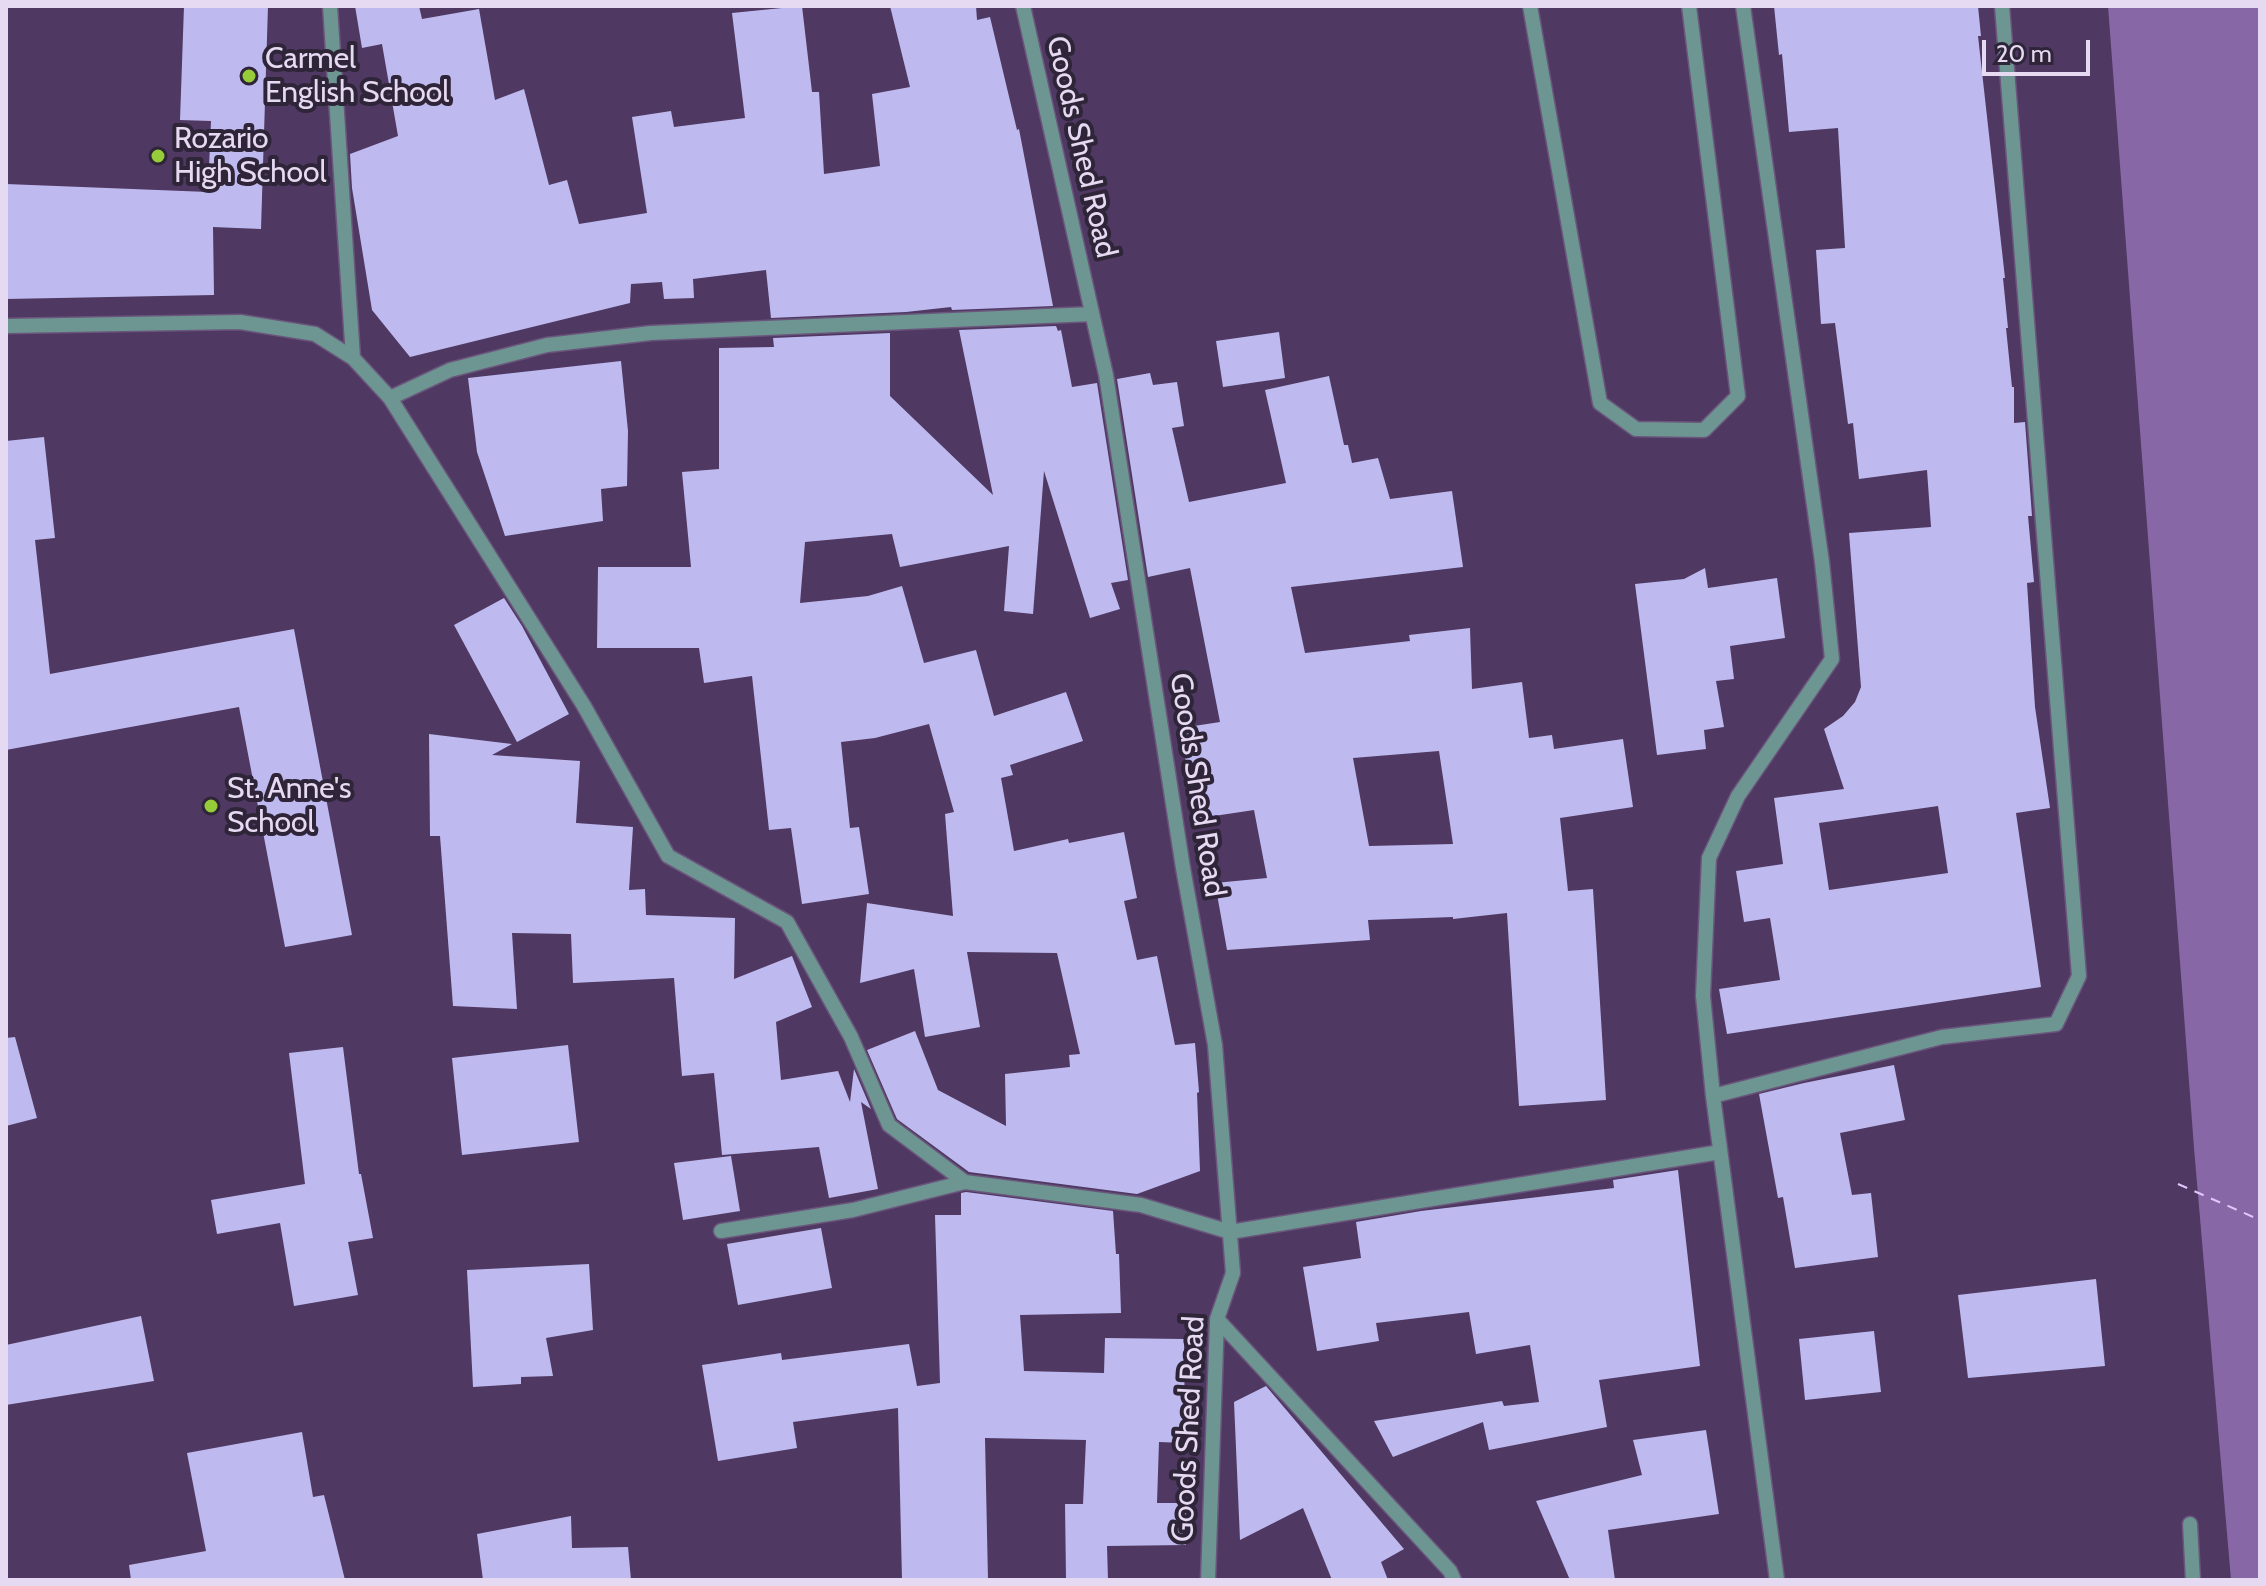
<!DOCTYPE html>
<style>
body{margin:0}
#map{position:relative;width:2266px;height:1586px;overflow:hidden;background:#4f3862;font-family:Cabin,sans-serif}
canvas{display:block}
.frame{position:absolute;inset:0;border:8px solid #e6d9f2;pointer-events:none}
.scale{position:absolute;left:1982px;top:40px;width:108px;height:36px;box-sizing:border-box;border:4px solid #e6d9f2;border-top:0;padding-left:10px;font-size:24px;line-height:28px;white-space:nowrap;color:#e6d9f2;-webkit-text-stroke:6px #2f2539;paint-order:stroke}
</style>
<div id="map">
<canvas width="2266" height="1586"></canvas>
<div class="frame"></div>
<div class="scale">20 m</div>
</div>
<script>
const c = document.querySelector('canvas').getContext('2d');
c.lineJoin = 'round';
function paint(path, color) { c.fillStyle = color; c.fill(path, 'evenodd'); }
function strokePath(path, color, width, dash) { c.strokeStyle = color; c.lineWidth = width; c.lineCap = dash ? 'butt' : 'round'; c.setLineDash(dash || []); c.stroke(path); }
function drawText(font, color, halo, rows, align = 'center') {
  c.font = font + ' Cabin,sans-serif'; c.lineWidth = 8; c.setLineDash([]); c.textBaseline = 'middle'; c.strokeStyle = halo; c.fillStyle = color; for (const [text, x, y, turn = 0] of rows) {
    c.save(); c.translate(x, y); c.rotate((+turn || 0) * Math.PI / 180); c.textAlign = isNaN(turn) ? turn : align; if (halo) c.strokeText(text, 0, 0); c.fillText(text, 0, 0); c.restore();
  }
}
const water = new Path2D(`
 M 2108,6 L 2260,6 L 2260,1580 L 2231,1580 L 2194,1148 Z`);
const ferry = new Path2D(`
 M 2178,1184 L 2260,1220`);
const building = new Path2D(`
 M 184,6 L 268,6 L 261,229 L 213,227 L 214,295 L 6,299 L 6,184 L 208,192 L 211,121 L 180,120 Z
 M 355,6 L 419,6 L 422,19 L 479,9 L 495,100 L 524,89 L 549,185 L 567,180 L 579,224 L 647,213 L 632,117 L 671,111 L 674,127 L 745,118 L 732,13 L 802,6 L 812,92 L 819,92 L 824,174 L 880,166 L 872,94 L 910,87 L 890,6 L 976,6 L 977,20 L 990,17 L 1017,130 L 1019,129 L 1053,306 L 952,310 L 951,307 L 906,312 L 771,318 L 766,270 L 693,279 L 694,298 L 664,299 L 662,282 L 631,284 L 630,303 L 410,357 L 372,310 L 352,188 L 350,154 L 398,136 L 382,44 L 362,48 Z
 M 1774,6 L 1978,6 L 1981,36 L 1978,36 L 2005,278 L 2003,278 L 2008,328 L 2006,328 L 2012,387 L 2014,387 L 2014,423 L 2025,422 L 2032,516 L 2028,516 L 2034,582 L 2027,583 L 2035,707 L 2050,808 L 2016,813 L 2041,987 L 1727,1034 L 1719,989 L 1780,980 L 1770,918 L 1744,922 L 1736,871 L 1783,864 L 1774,798 L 1844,789 L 1824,729 L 1843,716 L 1855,702 L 1861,687 L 1849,533 L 1931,527 L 1927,470 L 1859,479 L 1853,423 L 1848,424 L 1835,323 L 1821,324 L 1816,250 L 1845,248 L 1838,128 L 1789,132 L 1782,54 L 1779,55 ZM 1938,806 L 1948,873 L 1829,890 L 1819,823 Z
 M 1056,326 L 1058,331 L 1061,330 L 1072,387 L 1097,383 L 1128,580 L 1111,583 L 1120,609 L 1090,618 L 1044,471 L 1033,614 L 1004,611 L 1009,546 L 900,567 L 892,534 L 805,542 L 800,603 L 868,596 L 902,586 L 924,663 L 976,650 L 994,716 L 1066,692 L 1083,741 L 1010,765 L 1013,775 L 1001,778 L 1014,851 L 1068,839 L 1069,843 L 1124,832 L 1137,898 L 1124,901 L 1137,960 L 1157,956 L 1175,1045 L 1195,1043 L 1199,1092 L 1197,1093 L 1200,1171 L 1137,1194 L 969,1172 L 897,1119 L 867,1050 L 915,1031 L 938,1090 L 1006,1126 L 1005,1074 L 1070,1067 L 1069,1055 L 1080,1054 L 1057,953 L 967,952 L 980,1027 L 925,1037 L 914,969 L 860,983 L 867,903 L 953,916 L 945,814 L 954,812 L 929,724 L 875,738 L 841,742 L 850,828 L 859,827 L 869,894 L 802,904 L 791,828 L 769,830 L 752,676 L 704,683 L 699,648 L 597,648 L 598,567 L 691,567 L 682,472 L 719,469 L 719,348 L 774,347 L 773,338 L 890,333 L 890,396 L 993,495 L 959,330 Z
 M 1279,332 L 1285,378 L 1223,387 L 1216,341 Z
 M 621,361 L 628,431 L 627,486 L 601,489 L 603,521 L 505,536 L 477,452 L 468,378 Z
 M 1150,373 L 1153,385 L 1177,382 L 1184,426 L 1172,428 L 1189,502 L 1286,483 L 1265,390 L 1329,376 L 1344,445 L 1348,445 L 1352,463 L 1378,458 L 1390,499 L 1452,491 L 1463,567 L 1291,587 L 1305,653 L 1410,641 L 1409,635 L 1470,628 L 1472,689 L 1522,682 L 1529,738 L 1552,735 L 1554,749 L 1623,739 L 1633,807 L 1560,818 L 1568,891 L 1593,889 L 1606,1100 L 1519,1106 L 1507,913 L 1453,919 L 1453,917 L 1368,920 L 1370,940 L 1227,950 L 1215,883 L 1267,878 L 1254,810 L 1194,819 L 1181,728 L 1220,722 L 1190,568 L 1148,577 L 1117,379 ZM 1439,751 L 1453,844 L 1369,846 L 1353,758 Z
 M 44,437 L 55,538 L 35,540 L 50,674 L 294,629 L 352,935 L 285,947 L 239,707 L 6,750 L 6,441 Z
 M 1705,568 L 1708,588 L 1777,578 L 1785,638 L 1730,646 L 1734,679 L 1716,681 L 1724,727 L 1704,730 L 1706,749 L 1657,755 L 1635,584 L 1684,579 Z
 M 504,598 L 522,626 L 569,714 L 517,742 L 454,625 Z
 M 429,734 L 512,744 L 492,755 L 580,761 L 576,823 L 633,827 L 629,890 L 645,889 L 646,915 L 735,918 L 734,979 L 792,956 L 812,1007 L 776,1022 L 781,1080 L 838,1071 L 850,1102 L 854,1069 L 871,1109 L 861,1102 L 878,1189 L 829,1198 L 819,1147 L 722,1155 L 714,1073 L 682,1076 L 674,978 L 573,983 L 571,934 L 512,933 L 517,1009 L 453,1006 L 440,836 L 430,836 Z
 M 15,1037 L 37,1118 L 6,1126 L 6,1038 Z
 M 568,1045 L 579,1142 L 462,1155 L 452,1058 Z
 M 343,1047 L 359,1174 L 361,1174 L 373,1238 L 348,1242 L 358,1295 L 294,1306 L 280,1223 L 217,1234 L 211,1200 L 305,1184 L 289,1053 Z
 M 1894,1065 L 1905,1120 L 1840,1133 L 1852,1195 L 1871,1193 L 1878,1257 L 1795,1268 L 1783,1197 L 1778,1198 L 1759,1094 L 1804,1083 Z
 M 731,1156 L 740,1211 L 683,1220 L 674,1163 Z
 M 1678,1170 L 1700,1366 L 1599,1380 L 1607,1427 L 1489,1450 L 1483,1422 L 1393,1457 L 1374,1421 L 1502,1401 L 1504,1406 L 1539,1402 L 1530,1345 L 1476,1354 L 1469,1312 L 1376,1323 L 1379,1341 L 1317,1351 L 1303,1267 L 1361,1258 L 1356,1222 L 1421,1211 L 1614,1188 L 1613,1180 Z
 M 966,1192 L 1113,1211 L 1116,1254 L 1119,1254 L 1121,1313 L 1020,1315 L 1024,1371 L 1104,1373 L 1105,1338 L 1184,1339 L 1185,1443 L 1159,1442 L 1157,1503 L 1186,1503 L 1186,1545 L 1107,1546 L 1108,1580 L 1066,1580 L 1065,1504 L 1083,1504 L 1086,1440 L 985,1438 L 988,1580 L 902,1580 L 898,1408 L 793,1422 L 797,1448 L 718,1461 L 702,1365 L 781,1353 L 782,1360 L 909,1344 L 917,1386 L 940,1383 L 935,1215 L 961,1215 L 961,1193 Z
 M 821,1228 L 832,1288 L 738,1305 L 727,1244 Z
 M 589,1264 L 593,1330 L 546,1338 L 553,1376 L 521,1377 L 521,1384 L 473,1387 L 467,1270 Z
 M 2096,1279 L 2105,1366 L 1968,1378 L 1958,1295 Z
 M 141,1316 L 154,1381 L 6,1405 L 6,1345 Z
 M 1874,1331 L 1881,1392 L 1805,1400 L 1799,1339 Z
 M 1266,1386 L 1404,1549 L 1381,1562 L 1388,1580 L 1332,1580 L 1303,1508 L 1240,1540 L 1234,1402 Z
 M 1706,1430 L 1719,1514 L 1608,1530 L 1615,1580 L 1570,1580 L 1536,1501 L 1642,1475 L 1633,1440 Z
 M 302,1432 L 313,1497 L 324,1495 L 345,1580 L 131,1580 L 129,1565 L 206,1551 L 187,1453 Z
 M 571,1516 L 572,1548 L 628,1547 L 631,1580 L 483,1580 L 477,1534 Z`);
const minor = new Path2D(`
 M 330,6 L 353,358
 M 1023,6 L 1106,375 L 1183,868 L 1215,1045 L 1233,1273 L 1217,1319 L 1208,1580
 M 1530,6 L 1600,403 L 1636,429 L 1704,430 L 1738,396 L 1689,6
 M 1743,6 L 1822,562 L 1832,659 L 1738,796 L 1709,858 L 1703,996 L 1713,1096 L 1777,1580
 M 6,326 L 240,322 L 315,334 L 353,358 L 390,398 L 584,706 L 668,856 L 787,922 L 851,1037 L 889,1125 L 965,1182 L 1141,1205 L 1230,1232 L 1720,1152
 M 390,398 L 450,370 L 547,345 L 651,333 L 1092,314
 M 1713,1096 L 1942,1037 L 2056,1024 L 2079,976 L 2002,6
 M 721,1231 L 853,1210 L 965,1182
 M 1217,1319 L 1450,1571 L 1454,1580
 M 2190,1524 L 2193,1580`);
const markers = [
 [249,76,8,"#96cc39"],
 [158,156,8,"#96cc39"],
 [211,806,8,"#96cc39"]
];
const poiNames = [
 ["Carmel",265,59],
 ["English School",265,93],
 ["Rozario",174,139],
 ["High School",174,173],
 ["St. Anne's",227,789],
 ["School",227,823]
];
const streetNames = [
 ["Goods Shed Road",1081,147,77],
 ["Goods Shed Road",1197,785,81],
 ["Goods Shed Road",1189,1429,-87]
];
paint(water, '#8767a5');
strokePath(ferry, '#e0c6fb', 2, [10, 8]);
paint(building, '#bebaef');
strokePath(minor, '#6a557c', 17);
strokePath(minor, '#6d9591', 14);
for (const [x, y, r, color] of markers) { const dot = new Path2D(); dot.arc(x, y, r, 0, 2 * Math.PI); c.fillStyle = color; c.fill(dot); strokePath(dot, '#2f2539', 3); }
drawText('30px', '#e6d9f2', '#2f2539', poiNames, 'left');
drawText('30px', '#e6d9f2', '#2f2539', streetNames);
</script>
